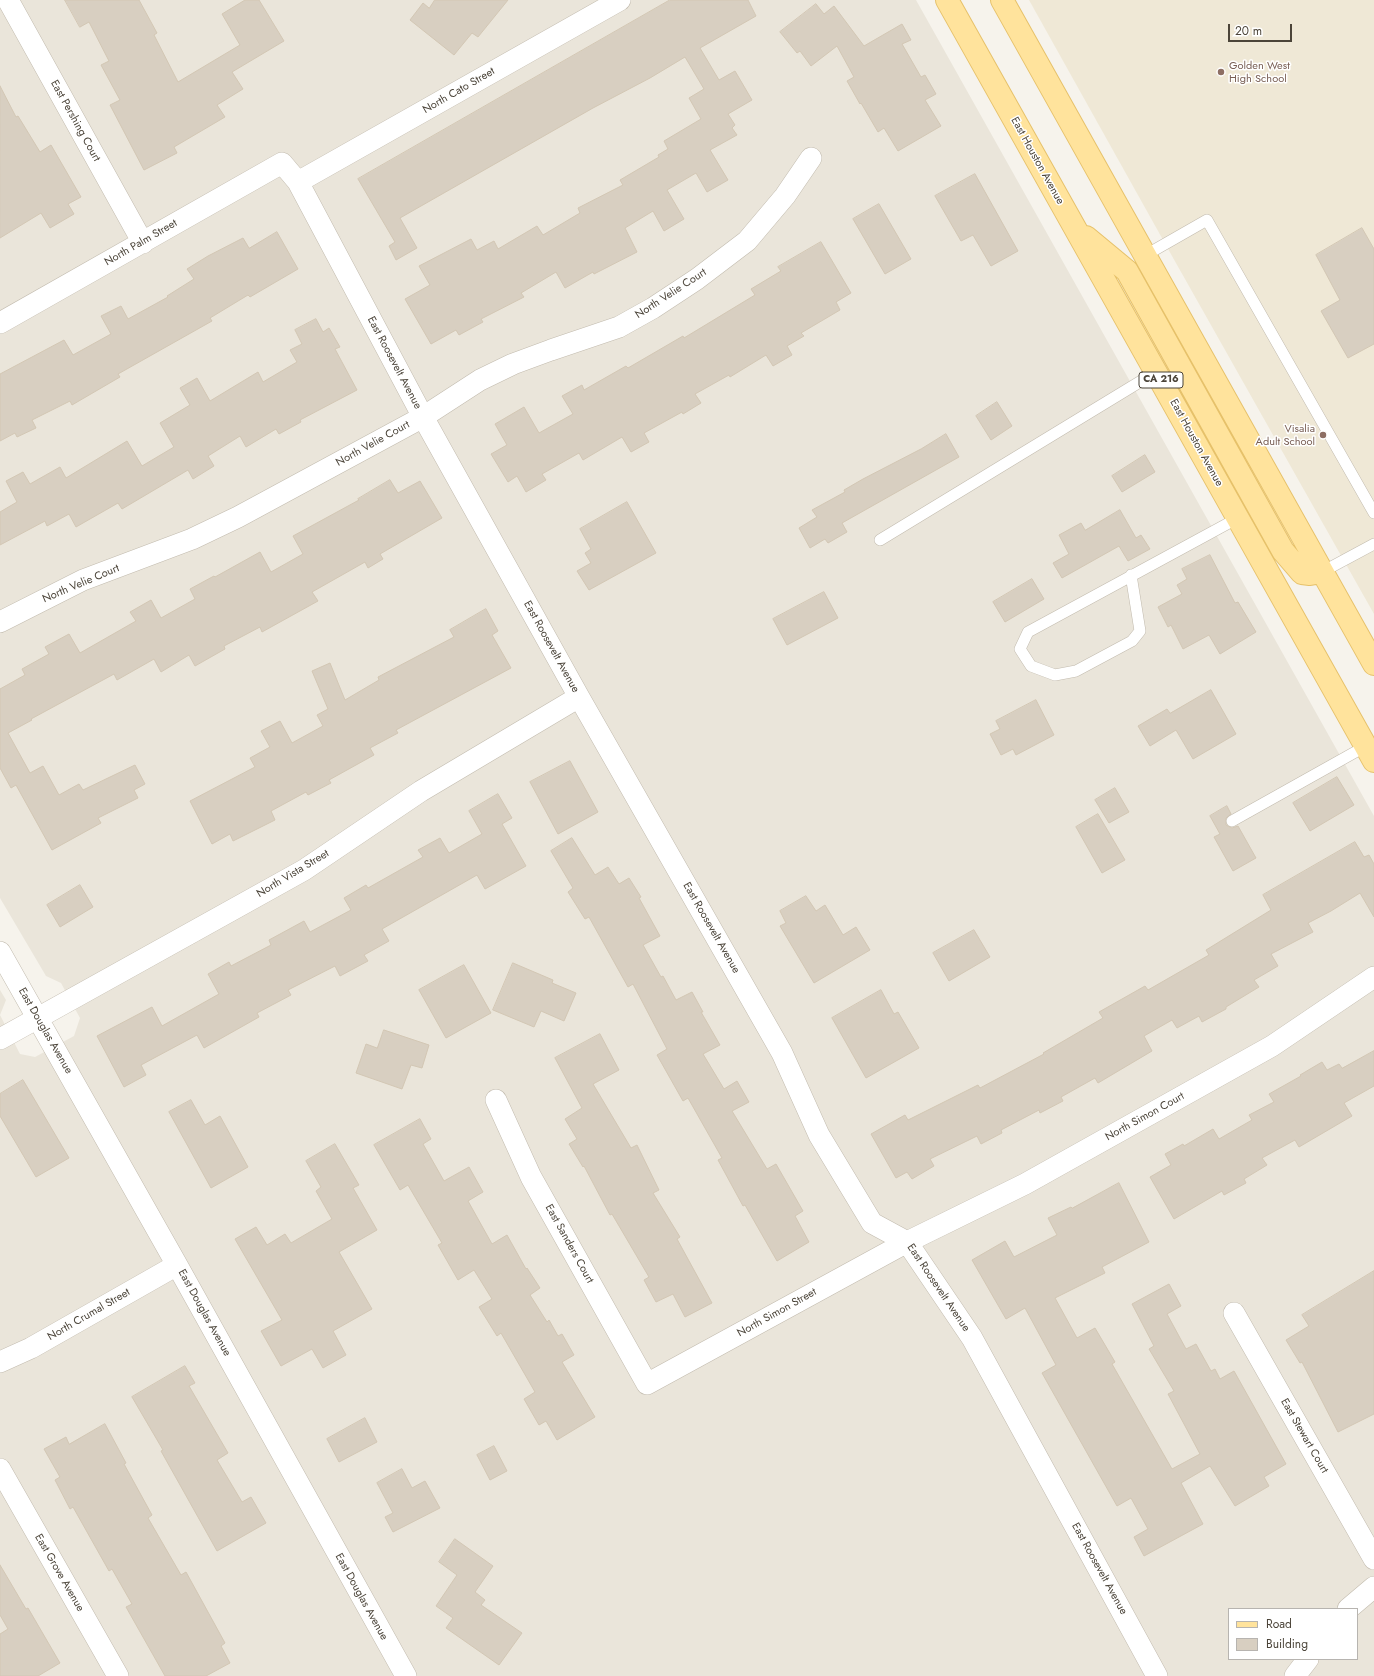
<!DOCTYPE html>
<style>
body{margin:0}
#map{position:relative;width:1374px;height:1676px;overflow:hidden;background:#f6f3ec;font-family:Jost,sans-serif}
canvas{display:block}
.legend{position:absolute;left:1228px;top:1608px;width:130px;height:52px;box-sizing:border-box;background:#fff;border:1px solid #b7b4b0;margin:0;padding:5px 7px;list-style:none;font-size:12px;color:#4b4439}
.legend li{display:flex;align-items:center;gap:8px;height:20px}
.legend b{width:20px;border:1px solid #b7b4b0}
.scale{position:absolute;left:1228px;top:24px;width:64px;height:18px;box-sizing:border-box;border:2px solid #4b4439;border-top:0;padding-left:5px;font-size:12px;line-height:14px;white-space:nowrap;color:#4b4439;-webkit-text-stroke:3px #fff;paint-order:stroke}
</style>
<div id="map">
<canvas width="1374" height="1676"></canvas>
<ul class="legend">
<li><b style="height:5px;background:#ffe39c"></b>Road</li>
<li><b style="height:11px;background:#d8cfc1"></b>Building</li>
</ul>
<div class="scale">20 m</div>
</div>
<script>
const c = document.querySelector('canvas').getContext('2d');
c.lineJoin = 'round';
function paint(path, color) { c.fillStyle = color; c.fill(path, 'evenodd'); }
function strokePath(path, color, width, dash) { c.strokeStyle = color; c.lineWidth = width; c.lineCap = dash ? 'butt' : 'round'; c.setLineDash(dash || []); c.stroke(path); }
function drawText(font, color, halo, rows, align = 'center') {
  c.font = font + ' Jost,sans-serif'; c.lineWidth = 3; c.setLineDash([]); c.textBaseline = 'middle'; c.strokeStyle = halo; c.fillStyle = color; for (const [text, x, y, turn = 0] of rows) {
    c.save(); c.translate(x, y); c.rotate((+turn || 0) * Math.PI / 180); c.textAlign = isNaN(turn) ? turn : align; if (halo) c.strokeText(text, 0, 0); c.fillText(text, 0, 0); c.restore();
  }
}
const residential = new Path2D(`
 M 0,0 L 916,0 L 1374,816 L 1374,1676 L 0,1676 L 0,1015 L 20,1054 L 35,1057 L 74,1036 L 80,1018 L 61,983 L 46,976 L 0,898 ZM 1229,1609 L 1357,1609 L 1357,1659 L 1229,1659 Z
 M 0,990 L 6,1000 L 0,1015 Z`);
const education = new Path2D(`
 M 1029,0 L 1374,0 L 1374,614 L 1172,256 Z`);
const building = new Path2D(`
 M 65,0 L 139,0 L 157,33 L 154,35 L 178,82 L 240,45 L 222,14 L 245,0 L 259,0 L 284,41 L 232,72 L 243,89 L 217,105 L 225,117 L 174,147 L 177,153 L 144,170 L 110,105 L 120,100 L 101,65 L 109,61 L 89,22 L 80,27 Z
 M 435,0 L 508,0 L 478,37 L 472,33 L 454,55 L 410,20 L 423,3 L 429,8 Z
 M 670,0 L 748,0 L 756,16 L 700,48 L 719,80 L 735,71 L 752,100 L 728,114 L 735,125 L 732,128 L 737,135 L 710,150 L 728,180 L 707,192 L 696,173 L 667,190 L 684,219 L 664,231 L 653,211 L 625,228 L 637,252 L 594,274 L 593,272 L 565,288 L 556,272 L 521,293 L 524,297 L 481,319 L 483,322 L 459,335 L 456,330 L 431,344 L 405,299 L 430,285 L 419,266 L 471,239 L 477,250 L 494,241 L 498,249 L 537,226 L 543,235 L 580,213 L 578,208 L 623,185 L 620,180 L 659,157 L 658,155 L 668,149 L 664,141 L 701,119 L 689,98 L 704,89 L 685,57 L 650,78 L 593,108 L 400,218 L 417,248 L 396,260 L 389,246 L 395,242 L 358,179 Z
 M 816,4 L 824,14 L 834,6 L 864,46 L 902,24 L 911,40 L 902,44 L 921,77 L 925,75 L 936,94 L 925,100 L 941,126 L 898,151 L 884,128 L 878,132 L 861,103 L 860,104 L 847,81 L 854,77 L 837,46 L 811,66 L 800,51 L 797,53 L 780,32 Z
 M 0,86 L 16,117 L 18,116 L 40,152 L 51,145 L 81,197 L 68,204 L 74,214 L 50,228 L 41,213 L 0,238 Z
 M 975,174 L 1018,251 L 991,266 L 973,235 L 961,241 L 935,196 Z
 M 879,204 L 911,259 L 885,274 L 853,219 Z
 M 1362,228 L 1374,249 L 1374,344 L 1348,358 L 1321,311 L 1340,300 L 1316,255 Z
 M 277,232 L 298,269 L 250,297 L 248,295 L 210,318 L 212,321 L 118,374 L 120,377 L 72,405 L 70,401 L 32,420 L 36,428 L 17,437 L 15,433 L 0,441 L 0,374 L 64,340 L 73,355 L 111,334 L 101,316 L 121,306 L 128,319 L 168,297 L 167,296 L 194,279 L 187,269 L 208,256 L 243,238 L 249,248 Z
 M 821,242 L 851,293 L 836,302 L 840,310 L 801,333 L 804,336 L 787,346 L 792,355 L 773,366 L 766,355 L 730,377 L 729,375 L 695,394 L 701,403 L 683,414 L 682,412 L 644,433 L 649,442 L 631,452 L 622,437 L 583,460 L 579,453 L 542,474 L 546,480 L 526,492 L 517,476 L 508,482 L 491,454 L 507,445 L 495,424 L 524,407 L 539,433 L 573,414 L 562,396 L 582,385 L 584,390 L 626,366 L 628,368 L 683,336 L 684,338 L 755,295 L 751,289 L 781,271 L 778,267 Z
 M 316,319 L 323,332 L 329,328 L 340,347 L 335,349 L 357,390 L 300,420 L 301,422 L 279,434 L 276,429 L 246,447 L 240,436 L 208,456 L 214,466 L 193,479 L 188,470 L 122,509 L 118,503 L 76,527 L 69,514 L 47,526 L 45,521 L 0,545 L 0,512 L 17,502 L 6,481 L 23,472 L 30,484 L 60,467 L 66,478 L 127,441 L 142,466 L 174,447 L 160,423 L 190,405 L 180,388 L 197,378 L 210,401 L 258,372 L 263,382 L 297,362 L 290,350 L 302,344 L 295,330 Z
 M 997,402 L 1012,426 L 991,440 L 976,416 Z
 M 946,434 L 959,457 L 842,523 L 847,532 L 828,543 L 825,539 L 810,548 L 799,528 L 817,517 L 812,510 L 845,492 L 844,490 L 863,479 L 921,449 Z
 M 1145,455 L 1155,472 L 1122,492 L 1112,476 Z
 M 390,480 L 398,493 L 420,481 L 442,518 L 380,554 L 383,559 L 368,568 L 365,562 L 312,592 L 318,601 L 262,632 L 260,627 L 224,646 L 225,649 L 195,666 L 189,655 L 161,672 L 154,659 L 117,680 L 114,674 L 31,719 L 32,720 L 8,733 L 30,773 L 43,766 L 59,795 L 79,784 L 83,790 L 135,765 L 145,784 L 134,790 L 138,798 L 98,818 L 101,823 L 52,850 L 16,785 L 11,788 L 0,768 L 0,689 L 25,675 L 22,669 L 49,654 L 45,647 L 69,634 L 80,653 L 136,621 L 130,612 L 151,600 L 161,618 L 195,599 L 190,589 L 214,576 L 215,577 L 260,552 L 271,572 L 303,554 L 293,536 L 359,500 L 358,499 Z
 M 627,502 L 656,553 L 589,590 L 577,571 L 591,563 L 585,553 L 591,549 L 580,529 Z
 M 1120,510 L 1136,538 L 1141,535 L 1150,549 L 1128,561 L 1119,546 L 1062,578 L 1053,563 L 1069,554 L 1059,535 L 1081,523 L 1085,530 Z
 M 1210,555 L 1235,603 L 1238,602 L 1256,632 L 1220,654 L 1209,635 L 1183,649 L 1171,625 L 1168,627 L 1158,607 L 1182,594 L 1177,585 L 1187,579 L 1182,569 Z
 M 1032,579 L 1044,599 L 1005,622 L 993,602 Z
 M 824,592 L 838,618 L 787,645 L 773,619 Z
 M 486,609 L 498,631 L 492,635 L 511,668 L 396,730 L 398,733 L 370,748 L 374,755 L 329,780 L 331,783 L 308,795 L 306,792 L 271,811 L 275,820 L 233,841 L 230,834 L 212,844 L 190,801 L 255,767 L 250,758 L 270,747 L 261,731 L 280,721 L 292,743 L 323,726 L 317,715 L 328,709 L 312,671 L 330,663 L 345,700 L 379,680 L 378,677 L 454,637 L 450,630 Z
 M 1211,690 L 1236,734 L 1193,759 L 1176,730 L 1150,746 L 1138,726 L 1167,709 L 1170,713 Z
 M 1036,700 L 1054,735 L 1016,755 L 1013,749 L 1001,755 L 990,734 L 1000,729 L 996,721 Z
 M 570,761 L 598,812 L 558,834 L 530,782 Z
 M 1337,777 L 1354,805 L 1310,831 L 1293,803 Z
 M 1115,788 L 1129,812 L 1109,823 L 1095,800 Z
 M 498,794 L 512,818 L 502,824 L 526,866 L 485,889 L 477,875 L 382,929 L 389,941 L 364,955 L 368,961 L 340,976 L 335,966 L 288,990 L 291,995 L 257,1013 L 259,1017 L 204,1048 L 197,1035 L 141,1065 L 146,1075 L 124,1087 L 97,1036 L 152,1007 L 162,1026 L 219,994 L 208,974 L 229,962 L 231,966 L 271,945 L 269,940 L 304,921 L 310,932 L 351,910 L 344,898 L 366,885 L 368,888 L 423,857 L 418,850 L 440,838 L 449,853 L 482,834 L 469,811 Z
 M 1227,806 L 1231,814 L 1226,818 L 1226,825 L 1232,828 L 1238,826 L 1256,858 L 1233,871 L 1214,837 L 1220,834 L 1210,816 Z
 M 1098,814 L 1125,860 L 1102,873 L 1076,827 Z
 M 572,838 L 595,875 L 608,867 L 619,884 L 629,878 L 641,897 L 639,898 L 660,936 L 643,945 L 661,977 L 663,976 L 676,1000 L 692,992 L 703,1012 L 701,1012 L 720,1045 L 703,1054 L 724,1089 L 737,1081 L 749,1102 L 732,1111 L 767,1169 L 776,1164 L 803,1211 L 795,1216 L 809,1242 L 777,1261 L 745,1205 L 743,1206 L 718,1160 L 722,1158 L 688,1098 L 683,1101 L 657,1055 L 667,1049 L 633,984 L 628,987 L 589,917 L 585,919 L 568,892 L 573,888 L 551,851 Z
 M 1355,842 L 1364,857 L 1369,855 L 1374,864 L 1374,917 L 1360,893 L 1331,911 L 1308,923 L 1313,932 L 1271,954 L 1278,966 L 1254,980 L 1259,987 L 1226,1007 L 1226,1009 L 1202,1022 L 1199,1016 L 1177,1028 L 1172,1020 L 1144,1036 L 1152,1051 L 1098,1083 L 1095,1078 L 1061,1097 L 1063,1101 L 1040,1113 L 1039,1110 L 1001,1130 L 1002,1133 L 981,1144 L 977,1136 L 930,1159 L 934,1166 L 912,1179 L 907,1172 L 896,1178 L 871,1134 L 905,1115 L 908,1120 L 978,1085 L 980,1088 L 1044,1054 L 1043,1053 L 1103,1018 L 1099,1012 L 1145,986 L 1148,990 L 1209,955 L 1206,950 L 1271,910 L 1263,895 Z
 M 80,885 L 93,907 L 60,927 L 47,905 Z
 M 806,896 L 816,911 L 825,905 L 843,935 L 856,927 L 870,950 L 814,983 L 780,926 L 786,923 L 780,911 Z
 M 974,930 L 990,957 L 949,981 L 933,953 Z
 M 513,963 L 553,980 L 552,983 L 576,993 L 564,1021 L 541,1011 L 534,1027 L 493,1010 Z
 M 464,965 L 491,1013 L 446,1038 L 419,990 Z
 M 881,990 L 894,1014 L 898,1012 L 919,1048 L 866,1078 L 832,1018 Z
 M 384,1030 L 429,1045 L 422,1068 L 411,1065 L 402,1089 L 356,1073 L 366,1044 L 377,1048 Z
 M 600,1034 L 619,1070 L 593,1084 L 631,1148 L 637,1145 L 659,1190 L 653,1193 L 680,1237 L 677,1239 L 712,1303 L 685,1317 L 673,1294 L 656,1302 L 644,1280 L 649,1277 L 612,1214 L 610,1215 L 584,1166 L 583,1167 L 569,1144 L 577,1139 L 565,1119 L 582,1108 L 555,1058 Z
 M 1374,1051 L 1374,1086 L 1344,1103 L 1352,1116 L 1299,1147 L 1295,1140 L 1262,1158 L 1267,1165 L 1244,1179 L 1246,1183 L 1224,1195 L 1222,1191 L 1174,1219 L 1150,1177 L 1171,1165 L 1165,1154 L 1183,1144 L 1184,1146 L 1213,1129 L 1219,1139 L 1252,1120 L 1249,1115 L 1274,1102 L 1269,1094 L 1301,1076 L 1300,1075 L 1322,1062 L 1327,1070 L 1339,1064 L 1342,1068 Z
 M 23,1080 L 69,1158 L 36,1177 L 0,1116 L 0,1094 Z
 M 191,1100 L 205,1125 L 220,1116 L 248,1167 L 211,1188 L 169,1112 Z
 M 420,1119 L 431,1139 L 423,1144 L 444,1181 L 469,1167 L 483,1192 L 468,1201 L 492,1244 L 507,1235 L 526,1269 L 527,1268 L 540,1288 L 530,1295 L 547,1322 L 549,1320 L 558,1336 L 562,1334 L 574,1355 L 562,1362 L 595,1417 L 557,1440 L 546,1421 L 539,1425 L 524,1399 L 535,1392 L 501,1333 L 497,1336 L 479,1307 L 492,1299 L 474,1270 L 458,1280 L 438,1245 L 442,1243 L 408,1185 L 400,1190 L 374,1145 Z
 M 335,1144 L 359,1185 L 353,1188 L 377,1230 L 339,1252 L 372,1309 L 333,1331 L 346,1355 L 323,1368 L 312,1349 L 281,1366 L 261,1331 L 282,1320 L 235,1239 L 256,1227 L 267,1245 L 285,1234 L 291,1243 L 332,1219 L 316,1191 L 321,1187 L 306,1161 Z
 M 1119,1183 L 1149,1242 L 1102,1267 L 1105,1273 L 1055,1298 L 1077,1338 L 1095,1328 L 1115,1362 L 1112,1364 L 1172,1469 L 1200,1454 L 1168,1394 L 1174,1391 L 1149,1349 L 1154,1346 L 1132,1304 L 1169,1284 L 1181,1306 L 1167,1314 L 1186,1349 L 1196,1344 L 1211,1371 L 1215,1369 L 1220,1379 L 1234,1371 L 1286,1464 L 1264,1477 L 1269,1486 L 1235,1506 L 1210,1466 L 1181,1483 L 1203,1524 L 1144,1556 L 1134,1537 L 1148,1529 L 1131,1498 L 1117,1506 L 1042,1373 L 1056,1365 L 1025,1308 L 1006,1319 L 972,1260 L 1005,1241 L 1014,1257 L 1057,1235 L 1048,1218 L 1071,1207 L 1072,1208 Z
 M 1374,1271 L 1374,1414 L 1338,1432 L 1302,1362 L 1300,1363 L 1286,1340 L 1309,1326 L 1302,1315 Z
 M 185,1366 L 195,1383 L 189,1386 L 228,1453 L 217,1460 L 242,1502 L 251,1497 L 266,1523 L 217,1551 L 161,1451 L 163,1450 L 132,1397 Z
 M 365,1418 L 377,1442 L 339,1462 L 327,1439 Z
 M 105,1424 L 126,1463 L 124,1464 L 152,1515 L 148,1518 L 181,1575 L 186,1572 L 225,1643 L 221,1646 L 230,1663 L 206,1676 L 165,1676 L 126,1607 L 132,1604 L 112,1569 L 109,1571 L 73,1507 L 70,1509 L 55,1480 L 60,1477 L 44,1449 L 66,1437 L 69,1444 Z
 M 494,1446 L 507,1471 L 490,1480 L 477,1455 Z
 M 402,1469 L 412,1488 L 425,1481 L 440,1508 L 393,1532 L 385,1517 L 393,1513 L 377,1483 Z
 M 455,1539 L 493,1566 L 475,1592 L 485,1600 L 481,1605 L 522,1633 L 499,1665 L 446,1628 L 453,1618 L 436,1606 L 457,1575 L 439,1562 Z
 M 0,1565 L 26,1609 L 28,1608 L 60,1663 L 38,1676 L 0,1676 L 0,1634 L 8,1629 L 0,1615 Z`);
const service = new Path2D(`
 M 1144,256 L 1207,220 L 1374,513
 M 880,540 L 1156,372
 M 1322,572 L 1374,544
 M 1131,575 L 1140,631 L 1132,641 L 1076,671 L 1055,675 L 1031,666 L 1020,649 L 1028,632 L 1238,518
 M 1232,821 L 1366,746`);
const minor = new Path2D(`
 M 8,0 L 143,243
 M 298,182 L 620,0
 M 0,323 L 282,163 L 298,182 L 423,417 L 579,697 L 782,1053 L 819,1135 L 872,1223 L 907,1242 L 972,1338 L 1157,1676
 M 0,622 L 83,580 L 192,539 L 238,517 L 423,417 L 480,380 L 513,364 L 551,350 L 619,327 L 653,308 L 697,279 L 747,241 L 785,196 L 811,158
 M 0,952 L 177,1265 L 406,1676
 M 0,1039 L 304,870 L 421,791 L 579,697
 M 496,1100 L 531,1177 L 647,1384 L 907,1242 L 1025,1184 L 1272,1046 L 1374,977
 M 1234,1313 L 1374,1559
 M 0,1362 L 31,1348 L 177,1265
 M 0,1469 L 118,1676
 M 1348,1609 L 1374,1587
 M 1295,1676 L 1308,1659`);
const primary = new Path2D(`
 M 947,0 L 1374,761
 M 1002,0 L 1374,664
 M 1086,237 L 1127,271 L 1283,551 L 1302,573 L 1310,574 L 1322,572`);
const markers = [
 [1221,72,4,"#8d6e63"],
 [1323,435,4,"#8d6e63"]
];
const shields = [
 [1161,380,44]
];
const shieldNames = [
 ["CA 216",1161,380]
];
const educationNames = [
 ["Golden West",1229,66],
 ["High School",1229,79],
 ["Visalia",1315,429,"right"],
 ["Adult School",1315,442,"right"]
];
const streetNames = [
 ["North Cato Street",459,91,-30],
 ["East Pershing Court",75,121,61],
 ["East Houston Avenue",1037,161,61],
 ["North Palm Street",141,243,-30],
 ["North Velie Court",671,294,-33],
 ["East Roosevelt Avenue",394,363,62],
 ["East Houston Avenue",1196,443,61],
 ["North Velie Court",373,444,-29],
 ["North Velie Court",81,584,-23],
 ["East Roosevelt Avenue",551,647,61],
 ["North Vista Street",293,874,-31],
 ["East Roosevelt Avenue",711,928,60],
 ["East Douglas Avenue",45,1031,60],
 ["North Simon Court",1145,1117,-29],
 ["East Sanders Court",569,1244,61],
 ["East Roosevelt Avenue",938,1288,56],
 ["East Douglas Avenue",204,1313,61],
 ["North Simon Street",777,1313,-29],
 ["North Crumal Street",89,1315,-30],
 ["East Stewart Court",1304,1436,60],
 ["East Roosevelt Avenue",1099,1569,61],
 ["East Grove Avenue",59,1573,60],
 ["East Douglas Avenue",361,1597,61]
];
paint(residential, '#eae5da');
paint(education, '#efe8d6');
paint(building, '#d8cfc1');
strokePath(building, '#d3c7b4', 1);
strokePath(service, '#c2bbae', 12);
strokePath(minor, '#c2bbae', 22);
strokePath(primary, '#e6c16a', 24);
strokePath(service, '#fff', 11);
strokePath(minor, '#fff', 21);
strokePath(primary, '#ffe39c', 22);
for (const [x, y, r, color] of markers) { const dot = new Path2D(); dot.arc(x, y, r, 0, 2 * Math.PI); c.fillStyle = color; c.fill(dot); strokePath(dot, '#fff', 1.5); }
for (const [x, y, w] of shields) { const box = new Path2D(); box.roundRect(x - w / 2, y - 8, w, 16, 3); c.fillStyle = '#fff'; c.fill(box); strokePath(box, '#4b4439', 1); }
drawText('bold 10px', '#4b4439', null, shieldNames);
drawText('11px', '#785e54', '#fff', educationNames, 'left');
drawText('11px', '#4b4439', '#fff', streetNames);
</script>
